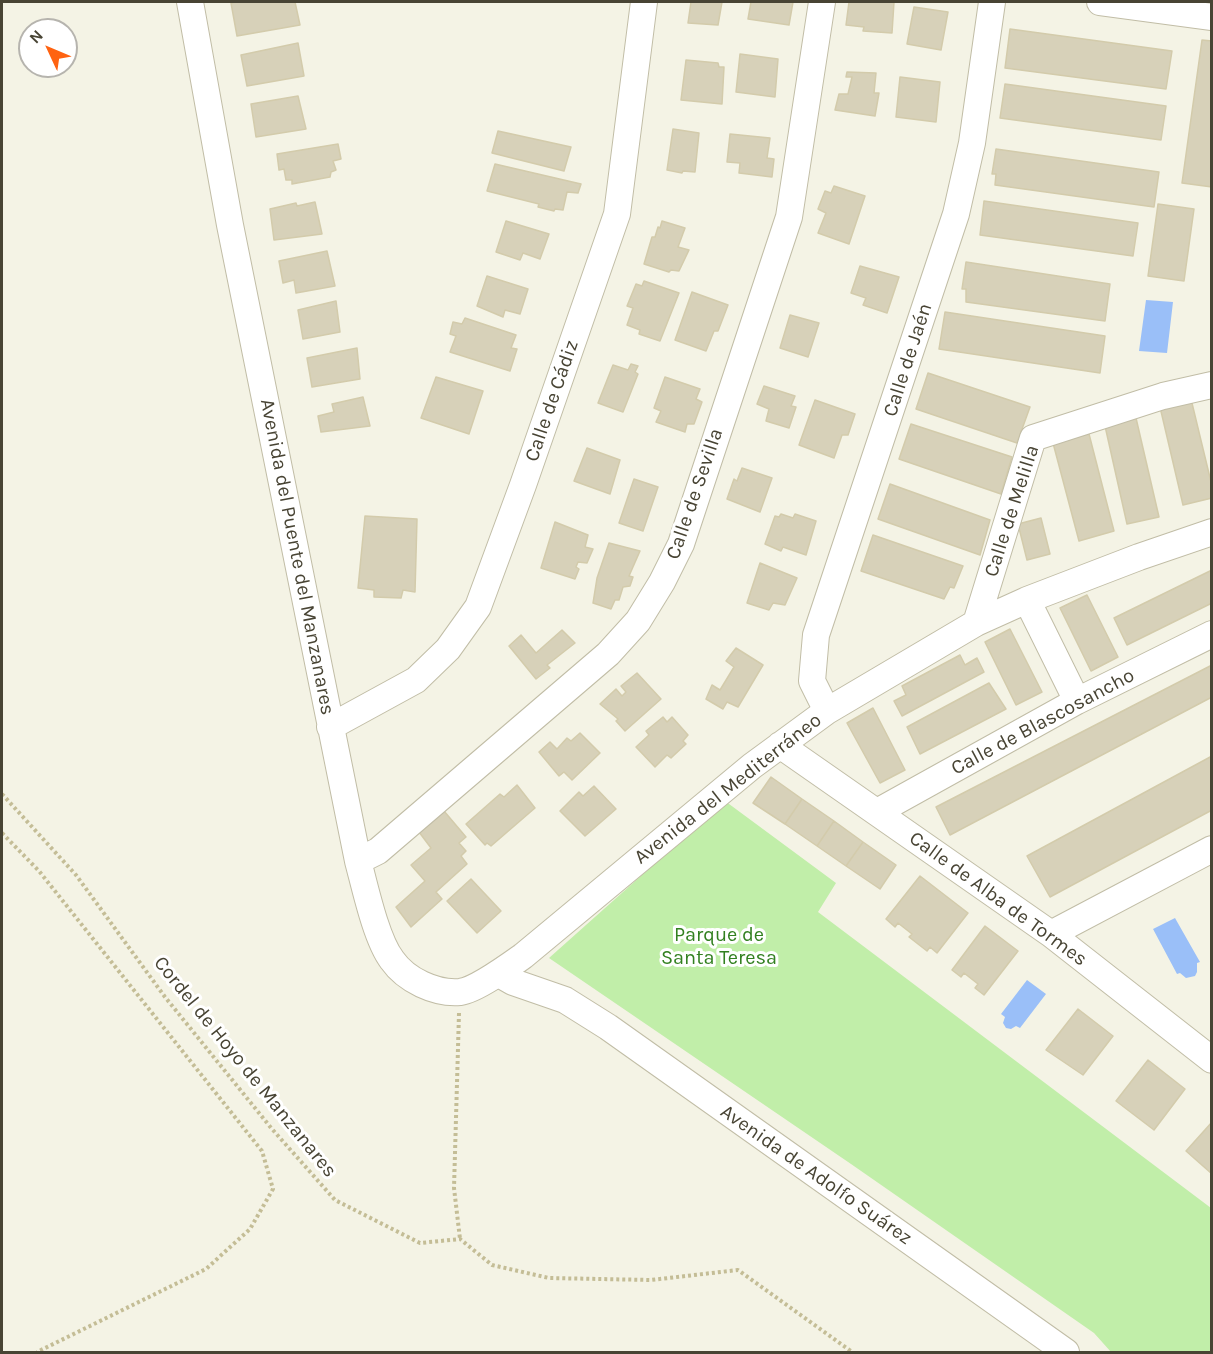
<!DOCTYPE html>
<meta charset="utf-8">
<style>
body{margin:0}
#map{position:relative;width:1213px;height:1354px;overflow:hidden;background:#f4f3e5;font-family:Karla,sans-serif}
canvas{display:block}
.frame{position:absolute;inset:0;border:3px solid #484434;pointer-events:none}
.north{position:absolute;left:18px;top:18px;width:60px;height:60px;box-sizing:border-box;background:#fff;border:2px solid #b6b4ae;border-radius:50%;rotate:314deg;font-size:16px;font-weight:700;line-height:24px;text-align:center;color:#484434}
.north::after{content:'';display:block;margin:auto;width:21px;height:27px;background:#ff6311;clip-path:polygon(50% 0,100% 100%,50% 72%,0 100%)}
</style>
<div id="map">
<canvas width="1213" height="1354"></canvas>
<div class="frame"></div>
<div class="north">N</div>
</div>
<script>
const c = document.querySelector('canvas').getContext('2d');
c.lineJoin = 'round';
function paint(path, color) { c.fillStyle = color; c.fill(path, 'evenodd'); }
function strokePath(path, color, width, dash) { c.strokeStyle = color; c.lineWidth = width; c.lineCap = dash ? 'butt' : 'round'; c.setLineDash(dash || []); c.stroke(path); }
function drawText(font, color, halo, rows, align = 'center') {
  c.font = font + ' Karla,sans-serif'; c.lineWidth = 6; c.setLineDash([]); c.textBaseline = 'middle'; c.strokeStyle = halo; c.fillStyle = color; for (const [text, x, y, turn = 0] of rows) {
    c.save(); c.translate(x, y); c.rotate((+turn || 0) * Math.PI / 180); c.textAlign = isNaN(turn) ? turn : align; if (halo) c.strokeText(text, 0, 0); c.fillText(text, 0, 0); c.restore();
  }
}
const green = new Path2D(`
 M 725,801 L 836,883 L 818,912 L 1211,1208 L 1211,1352 L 1111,1352 L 1094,1333 L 851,1164 L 549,958 Z`);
const water = new Path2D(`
 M 1146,300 L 1173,302 L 1167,353 L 1139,351 Z
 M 1175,918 L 1200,962 L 1197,963 L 1197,972 L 1195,976 L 1186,978 L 1180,973 L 1177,974 L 1153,929 Z
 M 1027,980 L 1046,994 L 1020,1028 L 1016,1026 L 1011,1029 L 1006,1028 L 1003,1023 L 1005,1017 L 1001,1014 Z`);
const building = new Path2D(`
 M 236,2 L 295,2 L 300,25 L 237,36 L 231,3 Z
 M 691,2 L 722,2 L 718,25 L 688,23 Z
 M 751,2 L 793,2 L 789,25 L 748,19 Z
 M 849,2 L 894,2 L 892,33 L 863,31 L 864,27 L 846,25 Z
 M 914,7 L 948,12 L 941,50 L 907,44 Z
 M 1010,29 L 1172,51 L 1166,89 L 1005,68 Z
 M 1202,40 L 1212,41 L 1212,187 L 1182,183 Z
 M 298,43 L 304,76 L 247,86 L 241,55 Z
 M 740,54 L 778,59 L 775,97 L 736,92 Z
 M 686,60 L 718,63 L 719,67 L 724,67 L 722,104 L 681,100 Z
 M 847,72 L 876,73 L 874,93 L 879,93 L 875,116 L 835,110 L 839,94 L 848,94 L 852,77 L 846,77 Z
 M 900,77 L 940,82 L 936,122 L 896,117 Z
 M 1005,84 L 1166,106 L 1161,140 L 1000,118 Z
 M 298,96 L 306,129 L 256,137 L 251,104 Z
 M 673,129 L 699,133 L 695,172 L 683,171 L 682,173 L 667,170 Z
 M 498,131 L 571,147 L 564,171 L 492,153 Z
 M 730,134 L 770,138 L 767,158 L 774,159 L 772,177 L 739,173 L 740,163 L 727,162 Z
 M 338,144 L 341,159 L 333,161 L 336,170 L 331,172 L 330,177 L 292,184 L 292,180 L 286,180 L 284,169 L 279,170 L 277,154 Z
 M 996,149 L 1159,172 L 1154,207 L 995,185 L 996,174 L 992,174 Z
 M 495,164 L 581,184 L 578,193 L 567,192 L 563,210 L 555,209 L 554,211 L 538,207 L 539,204 L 487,191 Z
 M 834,186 L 865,196 L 849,244 L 818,233 L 826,213 L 818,209 L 825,191 L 831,193 Z
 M 984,201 L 1138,223 L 1133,256 L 980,235 Z
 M 315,202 L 322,234 L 274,240 L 270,209 L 296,203 L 297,206 Z
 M 1158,204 L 1194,209 L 1184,281 L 1148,276 Z
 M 506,221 L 549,234 L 540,259 L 523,253 L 520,260 L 496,252 Z
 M 662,221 L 685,228 L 678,247 L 689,250 L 679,271 L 671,270 L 669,272 L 644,264 L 652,237 L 655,237 L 658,227 L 660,228 Z
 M 327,251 L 335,286 L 296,293 L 294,280 L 283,283 L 279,261 Z
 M 966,262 L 1110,284 L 1105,321 L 966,302 L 966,289 L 962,289 Z
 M 860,266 L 899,277 L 887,313 L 863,305 L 866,298 L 851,293 Z
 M 487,276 L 528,289 L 520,314 L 505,310 L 503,317 L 477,306 Z
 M 644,281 L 679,293 L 660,341 L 639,334 L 640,330 L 627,325 L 633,308 L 627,306 L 636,284 L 642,286 Z
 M 692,292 L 728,305 L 718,331 L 714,331 L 706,351 L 675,340 Z
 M 336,301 L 340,332 L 303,339 L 298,310 Z
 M 945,312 L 1105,336 L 1100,373 L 939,349 Z
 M 790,315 L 819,323 L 808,357 L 780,348 Z
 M 465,318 L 516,335 L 511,348 L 517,349 L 510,371 L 450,352 L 456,336 L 450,334 L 453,322 L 462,324 Z
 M 357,348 L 360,379 L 312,387 L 307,358 Z
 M 631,364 L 638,366 L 635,372 L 638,374 L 623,412 L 598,403 L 613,365 L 628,370 Z
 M 928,373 L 1030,407 L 1017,443 L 916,409 Z
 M 436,377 L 483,391 L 469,434 L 421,418 Z
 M 665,377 L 700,389 L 696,399 L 702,402 L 694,424 L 687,424 L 685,432 L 656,422 L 661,411 L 654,408 Z
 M 764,386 L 795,396 L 791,406 L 796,407 L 789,428 L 766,421 L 769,409 L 757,404 Z
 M 363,397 L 370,426 L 321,432 L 318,416 L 334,412 L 332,404 Z
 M 1191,399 L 1212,486 L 1212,498 L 1183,505 L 1160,407 Z
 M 815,400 L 855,414 L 848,435 L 842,435 L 834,458 L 799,445 Z
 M 1136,418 L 1159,517 L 1127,524 L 1105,426 Z
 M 911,424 L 1012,457 L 1001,494 L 899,459 Z
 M 1089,434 L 1114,531 L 1079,541 L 1053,443 Z
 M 587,448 L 620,460 L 610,494 L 574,481 Z
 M 742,468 L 772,478 L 760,512 L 727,499 L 734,479 L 737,481 Z
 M 634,479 L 658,487 L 643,531 L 619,523 Z
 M 890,484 L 990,520 L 980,555 L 878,519 Z
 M 781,514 L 793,518 L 795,514 L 816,521 L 806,555 L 783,547 L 781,551 L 765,544 L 775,516 L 779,517 Z
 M 365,516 L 417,519 L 415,592 L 403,590 L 401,598 L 374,597 L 374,590 L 358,588 Z
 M 1041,518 L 1050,554 L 1027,560 L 1018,524 Z
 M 555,522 L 588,535 L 585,547 L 593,549 L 587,563 L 578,562 L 576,567 L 579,569 L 575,579 L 541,568 Z
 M 873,535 L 963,566 L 954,588 L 950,587 L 944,599 L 861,571 Z
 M 609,543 L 640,551 L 629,576 L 633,577 L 630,586 L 623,587 L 619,600 L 615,600 L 611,609 L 593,603 L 597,578 Z
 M 760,563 L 797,578 L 785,605 L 773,603 L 769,610 L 747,603 Z
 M 1212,570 L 1212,603 L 1127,645 L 1114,618 Z
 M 1087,595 L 1118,657 L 1091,671 L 1060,608 Z
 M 1010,629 L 1042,692 L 1016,705 L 985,642 Z
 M 562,630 L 575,643 L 547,665 L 550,668 L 536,679 L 509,646 L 521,635 L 536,653 Z
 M 736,648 L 763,665 L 738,707 L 727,702 L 723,709 L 706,699 L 712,685 L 720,690 L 734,667 L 726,661 Z
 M 960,655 L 965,665 L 977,658 L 984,672 L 902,716 L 894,701 L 906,695 L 902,686 Z
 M 1212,665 L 1212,697 L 950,835 L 936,807 Z
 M 637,673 L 661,699 L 625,731 L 616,721 L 618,719 L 600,704 L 616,689 L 622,696 L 626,692 L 621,686 Z
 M 989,683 L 1006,709 L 920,754 L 907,727 Z
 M 873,708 L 905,770 L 880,783 L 847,723 Z
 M 663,717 L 667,722 L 672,717 L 688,735 L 683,741 L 686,744 L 671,758 L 667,755 L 655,767 L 636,747 L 649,735 L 646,731 Z
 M 580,733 L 600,753 L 572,780 L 564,772 L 559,776 L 539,752 L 550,742 L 557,749 L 567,738 L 571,741 Z
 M 1212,756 L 1212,810 L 1050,897 L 1027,856 Z
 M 771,777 L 802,799 L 785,824 L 753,803 Z
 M 517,785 L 535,808 L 491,846 L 487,843 L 485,845 L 466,824 L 500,794 L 504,797 Z
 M 594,786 L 616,809 L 585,836 L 560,811 L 579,792 L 583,796 Z
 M 802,799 L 834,821 L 817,846 L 785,824 Z
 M 444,811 L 466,837 L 459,843 L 466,851 L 461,856 L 467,864 L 436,892 L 442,899 L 411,927 L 396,907 L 425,881 L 411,865 L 431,848 L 419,832 Z
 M 834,821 L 863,842 L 846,866 L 817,846 Z
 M 863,842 L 896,865 L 880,889 L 846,866 Z
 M 920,876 L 968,913 L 937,953 L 930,947 L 927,951 L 909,937 L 912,934 L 898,923 L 895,927 L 886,919 Z
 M 471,879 L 501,911 L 477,933 L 447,901 Z
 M 985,926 L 1018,951 L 984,995 L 975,988 L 978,984 L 964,973 L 961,977 L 952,970 Z
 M 1078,1009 L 1113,1036 L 1083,1075 L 1046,1050 Z
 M 1148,1060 L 1185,1089 L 1154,1130 L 1116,1101 Z
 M 1212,1122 L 1212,1174 L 1186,1151 Z`);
const path = new Path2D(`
 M 2,794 L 76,875 L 165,997 L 272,1129 L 335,1200 L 420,1243 L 460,1239 L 492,1265 L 549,1278 L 651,1280 L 738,1270 L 852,1352
 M 2,833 L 39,871 L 262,1151 L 273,1189 L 250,1229 L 206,1269 L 37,1352
 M 459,1013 L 454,1188 L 460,1239`);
const minor = new Path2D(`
 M 190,2 L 230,225 L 358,861 C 365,887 376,939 392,960 C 406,980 435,994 460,992 C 476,990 509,966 523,956 L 752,766 L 827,711 L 976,623 L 1027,600 L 1139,557 L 1212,532
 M 1100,2 L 1212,17
 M 1027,600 L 1077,701
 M 976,623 L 1033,438 L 1163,396 L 1212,385
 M 827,711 L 812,681 L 816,635 L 956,214 L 972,143 L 992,2
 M 330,727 L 416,680 L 448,649 L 478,607 L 523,485 L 617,214 L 644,2
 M 780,745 L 1051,934 L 1212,1060
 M 877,812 L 1077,701 L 1212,634
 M 358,861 L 378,851 L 608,654 L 638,621 L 662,582 L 681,544 L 789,217 L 822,2
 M 1051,934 L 1212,849
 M 499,974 L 513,982 L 565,1000 L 608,1027 L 1066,1352`);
const streetNames = [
 ["Calle de Jaén",908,360,-72],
 ["Calle de Cádiz",552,401,-71],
 ["Calle de Sevilla",695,494,-71],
 ["Calle de Melilla",1012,511,-72],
 ["Avenida del Puente del Manzanares",297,557,79],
 ["Calle de Blascosancho",1043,722,-28],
 ["Avenida del Mediterráneo",728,789,-38],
 ["Calle de Alba de Tormes",998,899,36],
 ["Cordel de Hoyo de Manzanares",245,1067,51],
 ["Avenida de Adolfo Suárez",816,1175,35]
];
const parkNames = [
 ["Parque de",719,935],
 ["Santa Teresa",719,958]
];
paint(green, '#c1eea9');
paint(water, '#9abff8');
paint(building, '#d7d1b9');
strokePath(building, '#d3cbab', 1.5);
strokePath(minor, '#c1bda6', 28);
strokePath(path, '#c4bd96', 4, [3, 3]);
strokePath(minor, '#fff', 26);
drawText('20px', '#484434', '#fff', streetNames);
drawText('20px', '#328020', '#fff', parkNames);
</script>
